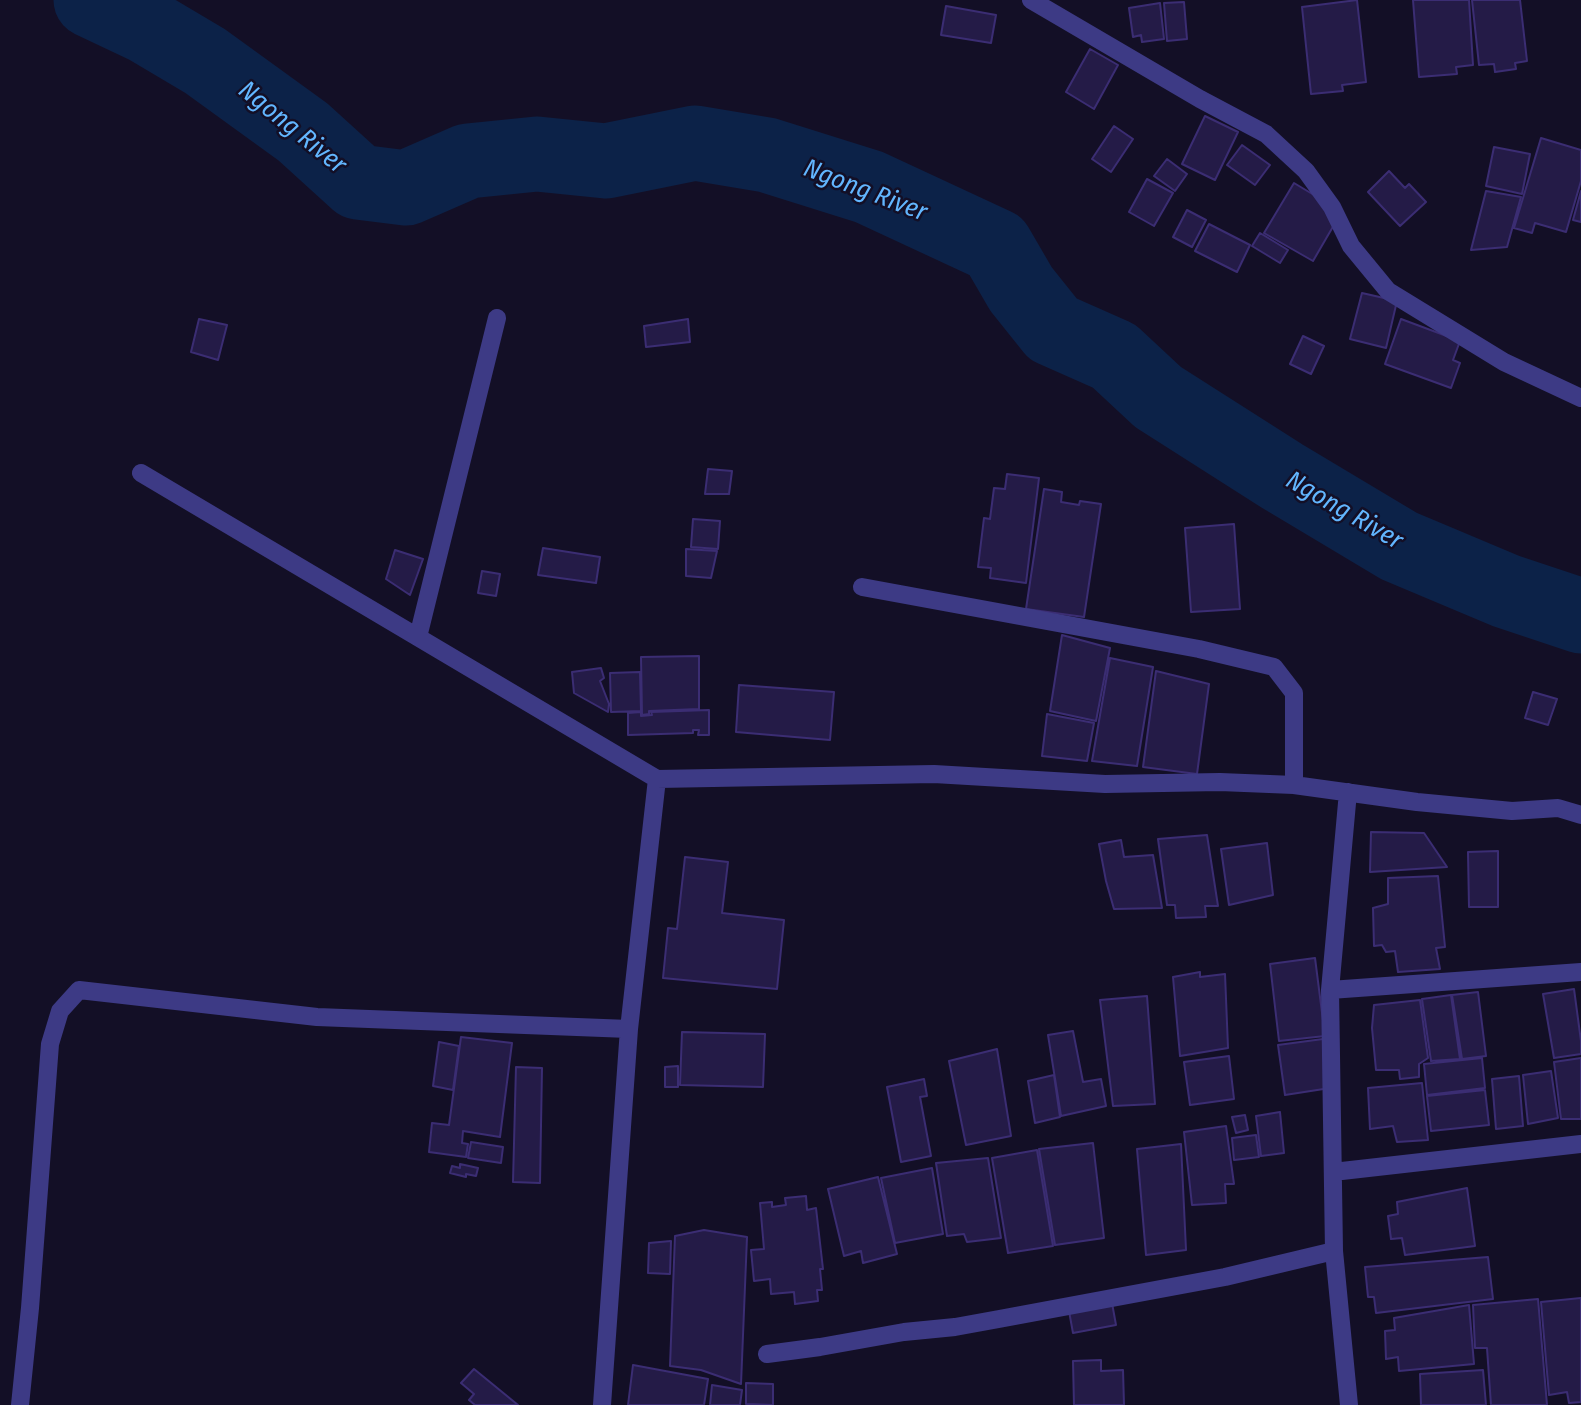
<!DOCTYPE html>
<style>
body{margin:0}
canvas{display:block;background:#130f26}
</style>
<canvas width="1581" height="1405"></canvas>
<script>
const c = document.querySelector('canvas').getContext('2d');
c.lineJoin = 'round';
function strokePath(path, color, width, dash) { c.strokeStyle = color; c.lineWidth = width; c.lineCap = dash ? 'butt' : 'round'; c.setLineDash(dash || []); c.stroke(path); }
function paint(path, color) { c.fillStyle = color; c.fill(path, 'evenodd'); }
function drawText(font, color, halo, rows, align = 'center') {
  c.font = font + ' "Fira Sans Condensed",sans-serif'; c.lineWidth = 5; c.setLineDash([]); c.textBaseline = 'middle'; c.strokeStyle = halo; c.fillStyle = color; for (const [text, x, y, turn = 0] of rows) {
    c.save(); c.translate(x, y); c.rotate((+turn || 0) * Math.PI / 180); c.textAlign = isNaN(turn) ? turn : align; if (halo) c.strokeText(text, 0, 0); c.fillText(text, 0, 0); c.restore();
  }
}
const river = new Path2D(`
 M 91,0 L 146,26 L 205,61 L 303,132 L 358,182 L 406,188 L 468,161 L 537,154 L 606,161 L 695,143 L 767,155 L 869,187 L 996,246 L 1021,289 L 1053,329 L 1114,356 L 1158,397 L 1282,476 L 1399,546 L 1506,591 L 1581,616`);
const building = new Path2D(`
 M 1357,0 L 1366,82 L 1342,85 L 1343,91 L 1311,94 L 1302,7 Z
 M 1413,0 L 1469,0 L 1473,65 L 1456,67 L 1457,74 L 1419,77 Z
 M 1472,0 L 1520,0 L 1527,61 L 1515,63 L 1516,69 L 1495,72 L 1494,64 L 1479,65 Z
 M 1184,2 L 1187,39 L 1167,41 L 1164,3 Z
 M 1160,3 L 1164,39 L 1142,42 L 1141,35 L 1133,37 L 1129,8 Z
 M 946,6 L 996,15 L 991,43 L 941,35 Z
 M 1090,49 L 1118,65 L 1094,109 L 1066,92 Z
 M 1205,116 L 1238,132 L 1215,180 L 1182,164 Z
 M 1114,126 L 1133,139 L 1111,172 L 1092,159 Z
 M 1541,138 L 1581,150 L 1581,181 L 1566,232 L 1535,223 L 1532,233 L 1514,228 Z
 M 1242,145 L 1270,165 L 1255,185 L 1227,165 Z
 M 1494,147 L 1530,154 L 1522,194 L 1486,186 Z
 M 1167,159 L 1187,174 L 1175,191 L 1154,176 Z
 M 1389,171 L 1405,188 L 1409,184 L 1426,202 L 1400,226 L 1368,192 Z
 M 1147,179 L 1173,193 L 1154,226 L 1129,212 Z
 M 1294,183 L 1329,204 L 1338,218 L 1313,261 L 1264,233 Z
 M 1486,191 L 1521,197 L 1507,247 L 1471,250 Z
 M 1581,191 L 1581,222 L 1573,220 Z
 M 1187,210 L 1206,220 L 1192,247 L 1173,237 Z
 M 1209,224 L 1250,245 L 1237,272 L 1195,251 Z
 M 1260,233 L 1288,250 L 1280,263 L 1252,246 Z
 M 1362,293 L 1397,301 L 1386,348 L 1350,339 Z
 M 199,319 L 227,325 L 218,360 L 191,352 Z
 M 688,319 L 690,342 L 646,347 L 644,326 Z
 M 1401,319 L 1460,341 L 1453,360 L 1460,363 L 1451,388 L 1385,364 Z
 M 1303,336 L 1324,346 L 1311,374 L 1290,364 Z
 M 708,469 L 732,471 L 729,494 L 705,494 Z
 M 1007,474 L 1039,478 L 1026,583 L 990,578 L 991,568 L 978,567 L 984,518 L 990,519 L 994,488 L 1005,489 Z
 M 1044,489 L 1062,492 L 1061,502 L 1079,505 L 1080,501 L 1101,504 L 1084,617 L 1026,609 Z
 M 693,519 L 720,521 L 718,549 L 691,547 Z
 M 1234,524 L 1240,609 L 1191,612 L 1185,528 Z
 M 543,548 L 600,557 L 596,583 L 538,575 Z
 M 686,549 L 717,551 L 711,578 L 686,576 Z
 M 395,550 L 423,559 L 410,595 L 386,579 Z
 M 482,571 L 500,574 L 496,596 L 478,593 Z
 M 1062,635 L 1110,648 L 1096,721 L 1050,711 Z
 M 699,656 L 699,709 L 649,711 L 649,714 L 642,715 L 641,657 Z
 M 1110,658 L 1153,667 L 1137,766 L 1092,761 Z
 M 601,668 L 604,678 L 600,681 L 609,704 L 608,712 L 574,693 L 572,672 Z
 M 1156,671 L 1209,684 L 1197,774 L 1143,767 Z
 M 640,672 L 641,711 L 611,712 L 610,673 Z
 M 739,685 L 834,692 L 830,740 L 736,732 Z
 M 1533,692 L 1557,699 L 1548,725 L 1525,718 Z
 M 709,710 L 709,735 L 698,735 L 699,730 L 693,730 L 693,733 L 628,735 L 628,713 L 641,712 L 641,716 L 652,715 L 651,712 Z
 M 1047,714 L 1094,723 L 1087,761 L 1042,756 Z
 M 1371,832 L 1424,833 L 1447,867 L 1370,872 Z
 M 1207,835 L 1218,906 L 1205,906 L 1206,917 L 1176,918 L 1175,905 L 1167,905 L 1158,839 Z
 M 1121,840 L 1124,857 L 1153,855 L 1162,908 L 1114,909 L 1106,881 L 1099,844 Z
 M 1267,843 L 1273,895 L 1229,905 L 1221,849 Z
 M 1498,851 L 1498,907 L 1469,907 L 1468,852 Z
 M 685,857 L 728,862 L 722,913 L 784,920 L 777,989 L 663,978 L 668,928 L 677,929 Z
 M 1438,876 L 1445,947 L 1436,948 L 1440,969 L 1398,972 L 1395,951 L 1386,952 L 1382,945 L 1374,946 L 1373,908 L 1388,904 L 1388,878 Z
 M 1315,958 L 1325,1036 L 1279,1041 L 1270,964 Z
 M 1200,972 L 1200,977 L 1225,974 L 1228,1048 L 1180,1056 L 1173,977 Z
 M 1574,989 L 1581,1041 L 1581,1054 L 1554,1058 L 1543,994 Z
 M 1478,992 L 1486,1056 L 1462,1059 L 1452,995 Z
 M 1451,995 L 1460,1059 L 1431,1061 L 1422,999 Z
 M 1147,996 L 1155,1104 L 1113,1106 L 1100,1000 Z
 M 1420,1000 L 1428,1058 L 1419,1064 L 1419,1077 L 1400,1079 L 1399,1070 L 1376,1070 L 1372,1028 L 1374,1005 Z
 M 1073,1031 L 1083,1082 L 1101,1079 L 1106,1106 L 1061,1116 L 1048,1035 Z
 M 682,1032 L 765,1034 L 763,1087 L 680,1085 Z
 M 461,1037 L 512,1043 L 500,1137 L 463,1131 L 462,1143 L 468,1144 L 466,1157 L 429,1152 L 432,1123 L 449,1125 Z
 M 1323,1039 L 1330,1088 L 1285,1095 L 1278,1045 Z
 M 439,1042 L 459,1046 L 453,1090 L 433,1086 Z
 M 997,1049 L 1011,1136 L 966,1145 L 949,1061 Z
 M 1229,1056 L 1234,1099 L 1190,1105 L 1184,1062 Z
 M 1482,1058 L 1485,1088 L 1427,1095 L 1424,1064 Z
 M 1581,1058 L 1581,1119 L 1561,1119 L 1554,1062 Z
 M 678,1066 L 678,1087 L 665,1087 L 665,1067 Z
 M 516,1067 L 542,1068 L 540,1183 L 513,1182 Z
 M 1551,1071 L 1558,1118 L 1528,1124 L 1523,1075 Z
 M 1054,1075 L 1060,1117 L 1035,1123 L 1028,1081 Z
 M 1519,1076 L 1523,1126 L 1496,1129 L 1492,1079 Z
 M 924,1079 L 927,1096 L 920,1097 L 931,1156 L 901,1162 L 887,1087 Z
 M 1422,1083 L 1428,1140 L 1397,1142 L 1393,1126 L 1370,1129 L 1368,1088 Z
 M 1485,1090 L 1489,1125 L 1431,1131 L 1427,1096 Z
 M 1280,1112 L 1284,1153 L 1261,1156 L 1256,1116 Z
 M 1245,1115 L 1248,1130 L 1236,1133 L 1232,1117 Z
 M 1226,1126 L 1234,1184 L 1225,1184 L 1226,1203 L 1192,1205 L 1184,1132 Z
 M 1256,1135 L 1259,1157 L 1234,1160 L 1232,1138 Z
 M 471,1142 L 503,1147 L 501,1163 L 468,1158 Z
 M 1093,1143 L 1104,1238 L 1055,1245 L 1039,1149 Z
 M 1181,1144 L 1186,1250 L 1146,1255 L 1137,1149 Z
 M 1037,1150 L 1053,1246 L 1008,1253 L 992,1158 Z
 M 988,1158 L 1001,1238 L 967,1242 L 964,1234 L 947,1236 L 936,1163 Z
 M 460,1164 L 478,1168 L 476,1176 L 466,1174 L 466,1177 L 450,1173 L 452,1166 L 460,1168 Z
 M 932,1168 L 943,1234 L 895,1243 L 881,1178 Z
 M 878,1177 L 897,1254 L 863,1263 L 861,1251 L 844,1256 L 828,1189 Z
 M 1467,1188 L 1475,1246 L 1405,1255 L 1402,1238 L 1391,1239 L 1388,1216 L 1398,1214 L 1397,1202 Z
 M 806,1196 L 807,1210 L 816,1208 L 823,1269 L 820,1269 L 822,1290 L 817,1290 L 818,1301 L 795,1304 L 794,1292 L 771,1294 L 770,1279 L 754,1281 L 751,1250 L 764,1249 L 760,1203 L 772,1202 L 772,1207 L 786,1205 L 785,1198 Z
 M 704,1230 L 747,1237 L 741,1384 L 701,1370 L 670,1366 L 675,1236 Z
 M 671,1241 L 670,1274 L 648,1273 L 649,1243 Z
 M 1488,1257 L 1493,1299 L 1376,1313 L 1374,1297 L 1368,1297 L 1365,1267 Z
 M 1581,1298 L 1581,1402 L 1569,1403 L 1567,1392 L 1549,1395 L 1541,1302 Z
 M 1538,1299 L 1547,1405 L 1491,1405 L 1487,1348 L 1475,1348 L 1473,1305 Z
 M 1112,1303 L 1116,1325 L 1073,1333 L 1069,1311 Z
 M 1469,1305 L 1474,1364 L 1399,1371 L 1398,1357 L 1386,1359 L 1385,1331 L 1395,1330 L 1394,1318 Z
 M 1101,1360 L 1101,1371 L 1123,1370 L 1124,1405 L 1074,1405 L 1073,1361 Z
 M 633,1365 L 708,1379 L 704,1405 L 628,1405 Z
 M 474,1369 L 518,1405 L 475,1405 L 469,1400 L 474,1394 L 461,1383 Z
 M 1483,1370 L 1486,1405 L 1421,1405 L 1420,1374 Z
 M 746,1383 L 773,1384 L 773,1405 L 746,1404 Z
 M 712,1385 L 742,1390 L 740,1405 L 710,1405 Z`);
const minor = new Path2D(`
 M 1031,0 L 1200,99 L 1266,134 L 1306,171 L 1332,207 L 1351,246 L 1388,291 L 1504,362 L 1581,398
 M 141,473 L 657,779 L 934,774 L 1105,784 L 1220,782 L 1294,785 L 1417,802 L 1512,811 L 1558,808 L 1581,815
 M 862,587 L 1199,649 L 1274,667 L 1294,693 L 1294,785
 M 418,637 L 497,318
 M 1348,792 L 1330,990 L 1334,1251 L 1349,1405
 M 1330,990 L 1581,972
 M 1333,1172 L 1581,1144
 M 767,1354 L 820,1347 L 904,1332 L 955,1327 L 999,1319 L 1225,1277 L 1334,1251
 M 20,1405 L 30,1308 L 50,1044 L 60,1011 L 79,990 L 317,1017 L 629,1029
 M 602,1405 L 629,1029 L 657,779`);
const waterNames = [
 ["Ngong River",292,128,39],
 ["Ngong River",865,191,21],
 ["Ngong River",1344,511,30]
];
strokePath(river, '#0c2248', 75);
paint(building, '#241b47');
strokePath(building, '#3b2d73', 2);
strokePath(minor, '#3d3a85', 18);
drawText('italic 26px', '#62b6ff', '#130f26', waterNames);
</script>
